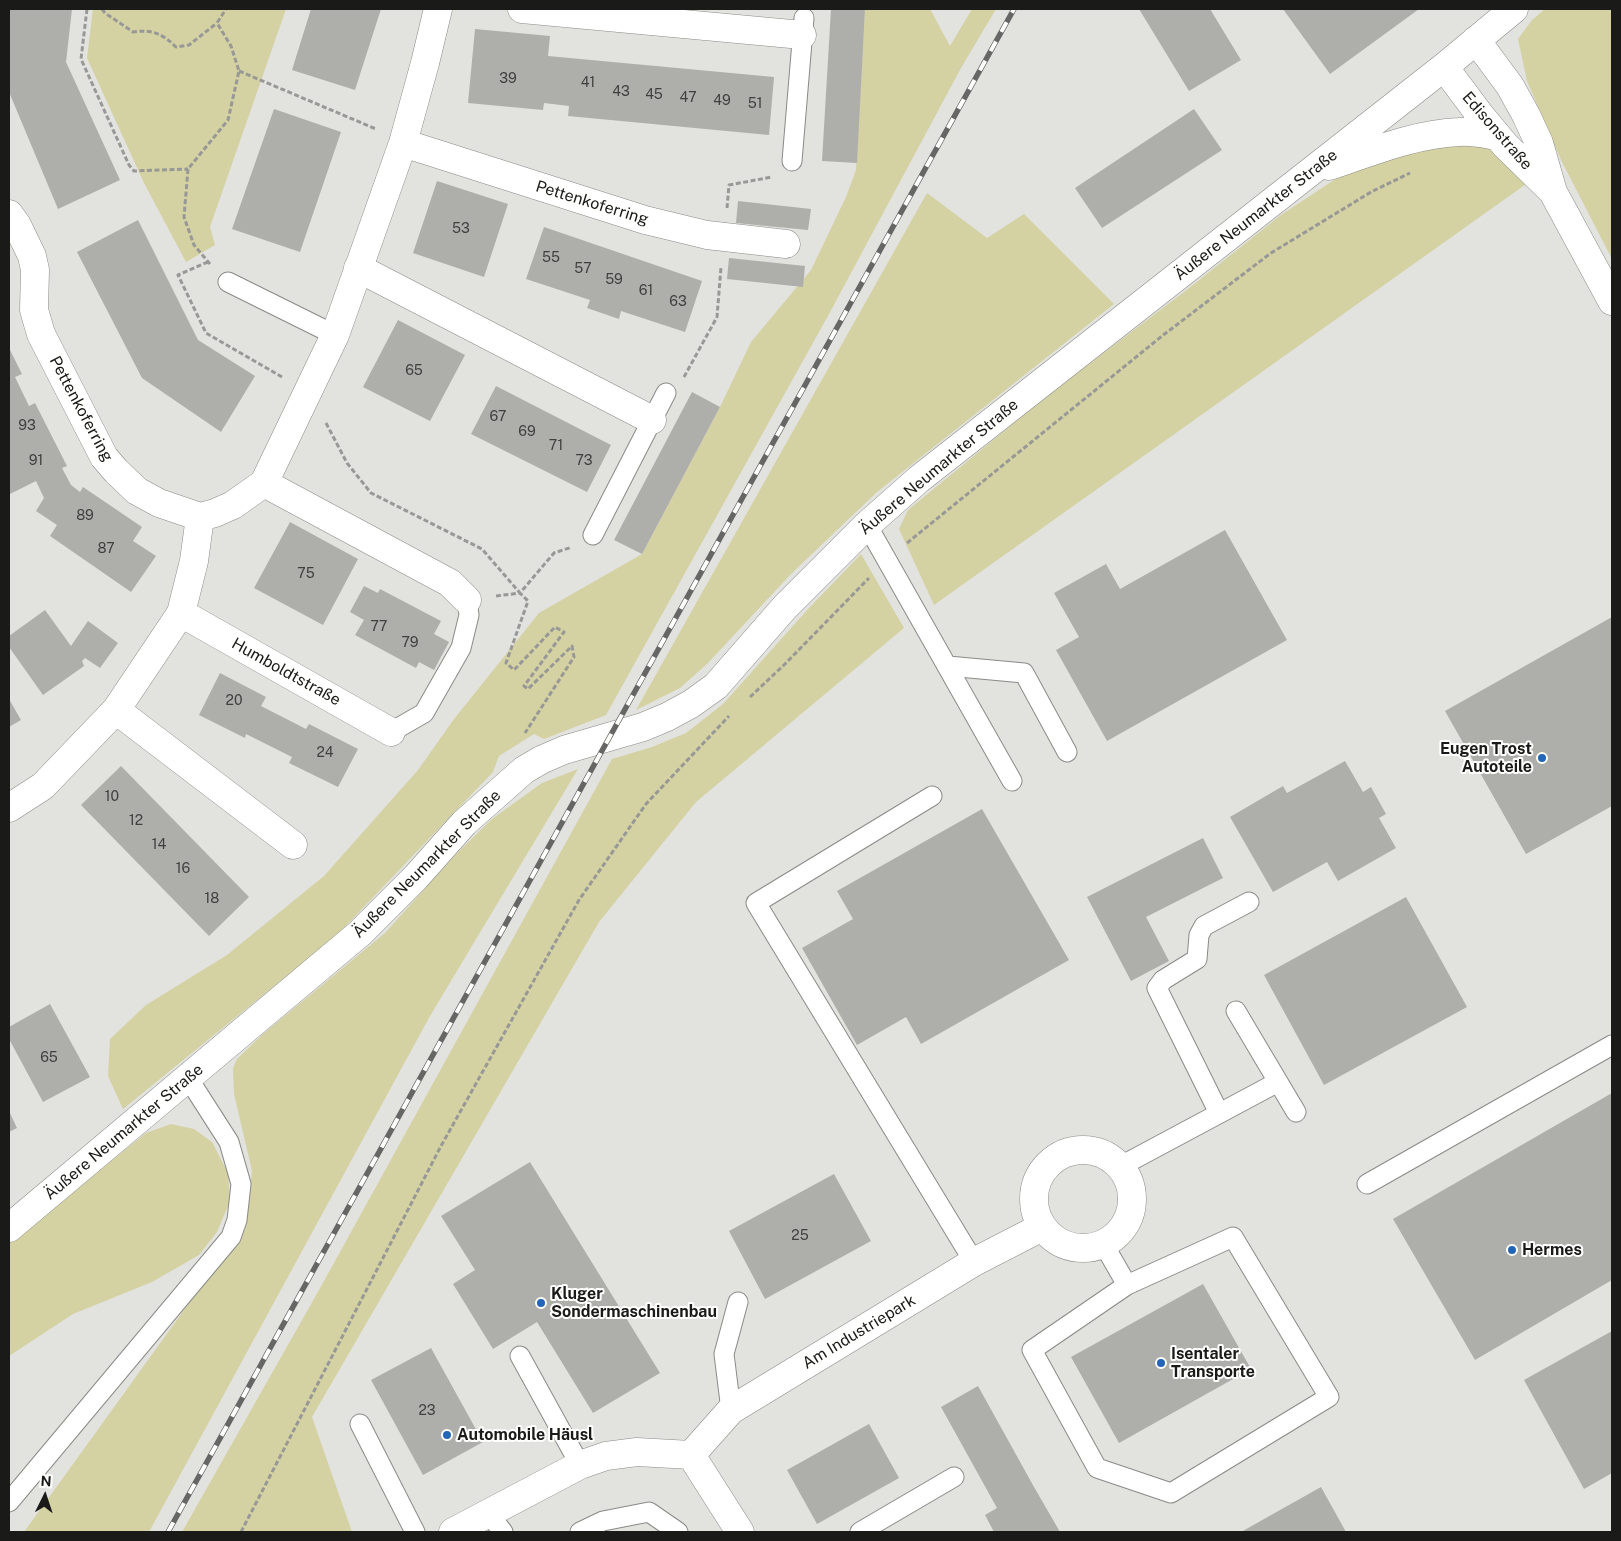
<!DOCTYPE html>
<meta charset="utf-8">
<style>
body{margin:0}
#map{position:relative;width:1621px;height:1541px;overflow:hidden;background:#e2e2df;font-family:"Public Sans",sans-serif}
canvas{display:block}
.frame{position:absolute;inset:0;border:10px solid #1a1a19;pointer-events:none}
.north{position:absolute;left:20px;top:1471px;width:50px;height:50px;-webkit-text-stroke:4px #fffffe;paint-order:stroke;rotate:4deg;font-size:14px;font-weight:700;line-height:20px;text-align:center;color:#1a1a19}
.north::after{content:'';display:block;margin:auto;width:18px;height:22px;background:#1a1a19;clip-path:polygon(50% 0,100% 100%,50% 72%,0 100%)}
</style>
<div id="map">
<canvas width="1621" height="1541"></canvas>
<div class="frame"></div>
<div class="north">N</div>
</div>
<script>
const c = document.querySelector('canvas').getContext('2d');
c.lineJoin = 'round';
function paint(path, color) { c.fillStyle = color; c.fill(path, 'evenodd'); }
function strokePath(path, color, width, dash) { c.strokeStyle = color; c.lineWidth = width; c.lineCap = dash ? 'butt' : 'round'; c.setLineDash(dash || []); c.stroke(path); }
function drawText(font, color, halo, rows, align = 'center') {
  c.font = font + ' "Public Sans",sans-serif'; c.lineWidth = 4; c.setLineDash([]); c.textBaseline = 'middle'; c.strokeStyle = halo; c.fillStyle = color; for (const [text, x, y, turn = 0] of rows) {
    c.save(); c.translate(x, y); c.rotate((+turn || 0) * Math.PI / 180); c.textAlign = isNaN(turn) ? turn : align; if (halo) c.strokeText(text, 0, 0); c.fillText(text, 0, 0); c.restore();
  }
}
const green = new Path2D(`
 M 93,9 L 286,9 L 210,227 L 215,245 L 186,262 L 144,183 L 87,58 Z
 M 865,9 L 930,9 L 950,46 L 972,9 L 996,9 L 961,68 L 829,314 L 606,715 L 544,739 L 534,734 L 499,756 L 493,772 L 337,935 L 123,1109 L 108,1076 L 110,1039 L 146,1005 L 227,955 L 324,876 L 418,770 L 454,719 L 539,613 L 642,554 L 720,407 L 751,342 L 811,270 L 846,197 L 856,170 Z
 M 1545,9 L 1612,9 L 1612,259 L 1561,160 L 1527,81 L 1518,39 L 1532,20 Z
 M 1471,141 L 1504,153 L 1529,182 L 934,605 L 899,529 L 908,510 L 1048,395 L 1184,292 L 1281,215 L 1334,180 L 1389,156 Z
 M 927,193 L 987,238 L 1024,214 L 1114,304 L 877,492 L 790,575 L 708,663 L 680,688 L 636,710 Z
 M 861,554 L 904,628 L 696,802 L 599,922 L 312,1417 L 352,1532 L 182,1532 L 319,1290 L 612,759 L 652,747 L 686,733 L 723,704 L 809,608 Z
 M 578,769 L 430,1016 L 149,1532 L 24,1532 L 246,1224 L 252,1171 L 234,1094 L 233,1068 L 237,1059 L 263,1034 L 385,933 L 453,857 L 492,819 L 542,783 Z
 M 171,1124 L 194,1129 L 212,1142 L 228,1173 L 230,1201 L 217,1232 L 199,1255 L 152,1282 L 73,1314 L 9,1356 L 9,1243 L 146,1133 Z`);
const building = new Path2D(`
 M 9,9 L 72,9 L 66,62 L 120,180 L 58,209 L 9,92 Z
 M 311,9 L 381,9 L 355,90 L 292,70 Z
 M 831,9 L 865,9 L 857,163 L 822,161 Z
 M 1139,9 L 1210,9 L 1241,60 L 1189,91 Z
 M 1283,9 L 1419,9 L 1330,74 Z
 M 475,29 L 550,36 L 548,56 L 774,77 L 769,135 L 568,116 L 569,106 L 544,103 L 543,110 L 468,103 Z
 M 274,109 L 341,132 L 300,252 L 232,229 Z
 M 1194,109 L 1222,150 L 1102,228 L 1075,188 Z
 M 437,181 L 508,204 L 484,277 L 413,253 Z
 M 738,201 L 811,209 L 808,230 L 736,223 Z
 M 138,220 L 198,340 L 255,376 L 221,432 L 142,378 L 77,252 Z
 M 544,227 L 702,281 L 685,332 L 621,311 L 619,319 L 587,308 L 590,300 L 526,279 Z
 M 729,258 L 805,266 L 803,287 L 727,279 Z
 M 398,320 L 465,355 L 430,421 L 363,387 Z
 M 9,348 L 22,374 L 15,377 L 29,406 L 35,403 L 67,466 L 62,468 L 71,485 L 80,492 L 83,487 L 142,527 L 133,541 L 156,556 L 131,592 L 50,536 L 57,525 L 36,511 L 44,498 L 36,481 L 10,494 L 9,493 Z
 M 496,386 L 611,445 L 587,492 L 471,434 Z
 M 692,392 L 720,407 L 642,554 L 614,540 Z
 M 290,522 L 358,559 L 323,625 L 254,588 Z
 M 1225,530 L 1287,640 L 1107,741 L 1056,650 L 1079,637 L 1054,593 L 1106,564 L 1120,589 Z
 M 364,586 L 378,593 L 380,589 L 441,621 L 434,634 L 449,642 L 434,670 L 419,662 L 416,668 L 355,635 L 364,620 L 350,612 Z
 M 45,610 L 71,646 L 88,621 L 118,643 L 100,668 L 85,658 L 82,661 L 84,666 L 43,695 L 9,647 L 9,636 Z
 M 1612,617 L 1612,806 L 1526,854 L 1445,711 Z
 M 220,673 L 266,697 L 261,706 L 306,729 L 309,724 L 358,749 L 338,787 L 289,763 L 292,757 L 246,734 L 245,738 L 199,715 Z
 M 9,699 L 21,720 L 9,727 Z
 M 1345,761 L 1363,792 L 1371,787 L 1386,814 L 1379,818 L 1396,848 L 1338,881 L 1327,862 L 1273,892 L 1230,817 L 1283,786 L 1287,793 Z
 M 121,766 L 249,897 L 209,936 L 81,805 Z
 M 982,809 L 1069,960 L 921,1044 L 906,1017 L 857,1045 L 802,948 L 853,919 L 837,891 Z
 M 1203,838 L 1223,878 L 1146,917 L 1169,961 L 1131,981 L 1087,897 Z
 M 1406,897 L 1467,1007 L 1324,1085 L 1264,975 Z
 M 50,1004 L 90,1077 L 43,1102 L 9,1039 L 9,1027 Z
 M 1612,1093 L 1612,1280 L 1475,1360 L 1393,1219 Z
 M 9,1111 L 17,1128 L 9,1132 Z
 M 530,1162 L 660,1373 L 593,1413 L 537,1322 L 493,1349 L 453,1284 L 475,1270 L 441,1216 Z
 M 834,1174 L 871,1241 L 765,1299 L 729,1231 Z
 M 1203,1284 L 1251,1369 L 1119,1443 L 1071,1357 Z
 M 1612,1331 L 1612,1473 L 1584,1489 L 1524,1380 Z
 M 431,1348 L 483,1442 L 423,1475 L 371,1380 Z
 M 978,1386 L 1034,1487 L 1060,1532 L 994,1532 L 985,1515 L 997,1508 L 941,1407 Z
 M 869,1424 L 899,1478 L 817,1524 L 787,1470 Z
 M 1321,1487 L 1346,1532 L 1241,1532 Z`);
const path = new Path2D(`
 M 87,9 L 81,59 L 129,165 L 134,171 L 188,169
 M 102,9 L 105,13 L 133,32 C 152,29 163,34 176,47 L 189,45 L 217,23
 M 239,71 L 376,129
 M 727,208 L 729,185 L 772,177
 M 208,262 L 178,275 L 206,333 L 282,377
 M 210,264 L 194,245 L 184,217 L 188,169 L 228,120 L 239,71 L 231,46 L 217,23 L 226,9
 M 684,377 L 717,317 L 721,267
 M 326,423 L 347,463 L 371,493 L 482,549 L 520,593 L 554,553 L 572,547
 M 907,543 L 1162,336 L 1271,253 L 1371,192 L 1410,173
 M 496,596 L 520,593 L 528,601 L 506,663 L 514,670 L 555,627 L 564,632 L 524,686 L 528,689 L 572,646 L 574,657 L 525,733
 M 750,697 L 785,664 L 869,578
 M 241,1532 L 441,1146 L 579,900 L 646,804 L 729,716`);
const lane = new Path2D(`
 M 792,161 L 804,18
 M 228,282 L 335,335
 M 867,525 L 1012,781
 M 593,535 L 666,393
 M 948,666 L 1024,673 L 1067,752
 M 391,732 L 424,713 L 461,648 L 469,615 L 467,600
 M 932,796 L 756,903 L 974,1262
 M 1236,1011 L 1296,1112
 M 1219,1113 L 1157,988 L 1163,980 L 1197,959 L 1199,935 L 1204,926 L 1249,902
 M 1121,1166 L 1278,1082
 M 1367,1184 L 1612,1045
 M 1233,1237 L 1329,1397 L 1171,1493 L 1097,1468 L 1032,1350 L 1127,1285 Z
 M 1104,1245 L 1127,1285
 M 520,1356 L 580,1465
 M 731,1410 L 724,1354 L 738,1302
 M 360,1424 L 415,1532
 M 9,1502 L 231,1237 L 237,1220 L 241,1184 L 229,1142 L 188,1078
 M 489,1514 L 503,1532
 M 580,1532 L 603,1521 L 649,1512 L 678,1532
 M 860,1532 L 954,1477`);
const street = new Path2D(`
 M 522,9 L 802,35
 M 1476,40 L 1510,86 L 1526,115 L 1539,143 L 1553,192 L 1612,301
 M 1444,67 L 1480,115 L 1505,145 L 1552,191
 M 403,143 L 645,220 L 707,235 L 786,244
 M 1329,166 C 1371,152 1414,134 1459,132 C 1472,131 1485,134 1497,136
 M 9,214 L 17,225 L 32,256 L 35,270 L 34,310 L 41,334 L 104,457 L 116,471 L 137,491 L 159,503 L 200,517 L 215,513 L 233,505 L 264,483 L 335,335 L 403,143 L 425,63 L 438,9
 M 358,268 L 652,420
 M 264,483 L 450,583 L 467,600
 M 181,613 L 391,732
 M 116,710 L 293,845
 M 9,808 L 43,786 L 116,710 L 181,613 L 194,561 L 200,517
 M1034 1199a49 49 0 1 1 98 0a49 49 0 1 1-98 0Z
 M 9,1228 L 360,933 L 416,877 L 464,823 L 524,770 L 541,760 L 564,750 L 643,727 L 667,717 L 691,704 L 716,686 L 785,607 L 867,525 L 919,479 L 1444,67 L 1514,9
 M 691,1455 L 731,1410 L 974,1262 L 1042,1227
 M 453,1532 L 580,1465 L 606,1456 L 637,1452 L 691,1455 L 740,1532`);
const rail = new Path2D(`
 M 168,1532 L 1014,9`);
const markers = [
 [1542,758,5,"#2365b6"],
 [1512,1250,5,"#2365b6"],
 [541,1303,5,"#2365b6"],
 [1161,1363,5,"#2365b6"],
 [447,1435,5,"#2365b6"]
];
const numberNames = [
 ["39",508,79],
 ["41",588,83],
 ["43",621,92],
 ["45",654,95],
 ["47",688,98],
 ["49",722,101],
 ["51",755,104],
 ["53",461,229],
 ["55",551,258],
 ["57",583,269],
 ["59",614,280],
 ["61",646,291],
 ["63",678,302],
 ["65",414,371],
 ["67",498,417],
 ["93",27,426],
 ["69",527,432],
 ["71",556,446],
 ["91",36,461],
 ["73",584,461],
 ["89",85,516],
 ["87",106,549],
 ["75",306,574],
 ["77",379,627],
 ["79",410,643],
 ["20",234,701],
 ["24",325,753],
 ["10",112,797],
 ["12",136,821],
 ["14",159,845],
 ["16",183,869],
 ["18",212,899],
 ["65",49,1058],
 ["25",800,1236],
 ["23",427,1411]
];
const streetNames = [
 ["Edisonstraße",1497,131,49],
 ["Pettenkoferring",592,203,17],
 ["Äußere Neumarkter Straße",1256,215,-38],
 ["Pettenkoferring",81,409,62],
 ["Äußere Neumarkter Straße",939,467,-40],
 ["Humboldtstraße",286,672,29],
 ["Äußere Neumarkter Straße",427,864,-45],
 ["Äußere Neumarkter Straße",124,1132,-40],
 ["Am Industriepark",859,1332,-31]
];
const poiNames = [
 ["Eugen Trost",1532,749,"right"],
 ["Autoteile",1532,767,"right"],
 ["Hermes",1522,1250],
 ["Kluger",551,1294],
 ["Sondermaschinenbau",551,1312],
 ["Isentaler",1171,1354],
 ["Transporte",1171,1372],
 ["Automobile Häusl",457,1435]
];
paint(green, '#d4d2a2');
paint(building, '#aeaeab');
strokePath(lane, '#8a8a87', 21);
strokePath(street, '#8a8a87', 29);
strokePath(path, '#989896', 3, [5, 2.5]);
strokePath(lane, '#fff', 19);
strokePath(street, '#fff', 28);
strokePath(rail, '#666664', 5.5);
strokePath(rail, '#fffffe', 4, [11]);
for (const [x, y, r, color] of markers) { const dot = new Path2D(); dot.arc(x, y, r, 0, 2 * Math.PI); c.fillStyle = color; c.fill(dot); strokePath(dot, '#fffffe', 2); }
drawText('14px', '#3f3f3e', null, numberNames);
drawText('16px', '#1a1a19', '#fffffe', streetNames);
drawText('bold 16px', '#1a1a19', '#fffffe', poiNames, 'left');
</script>
